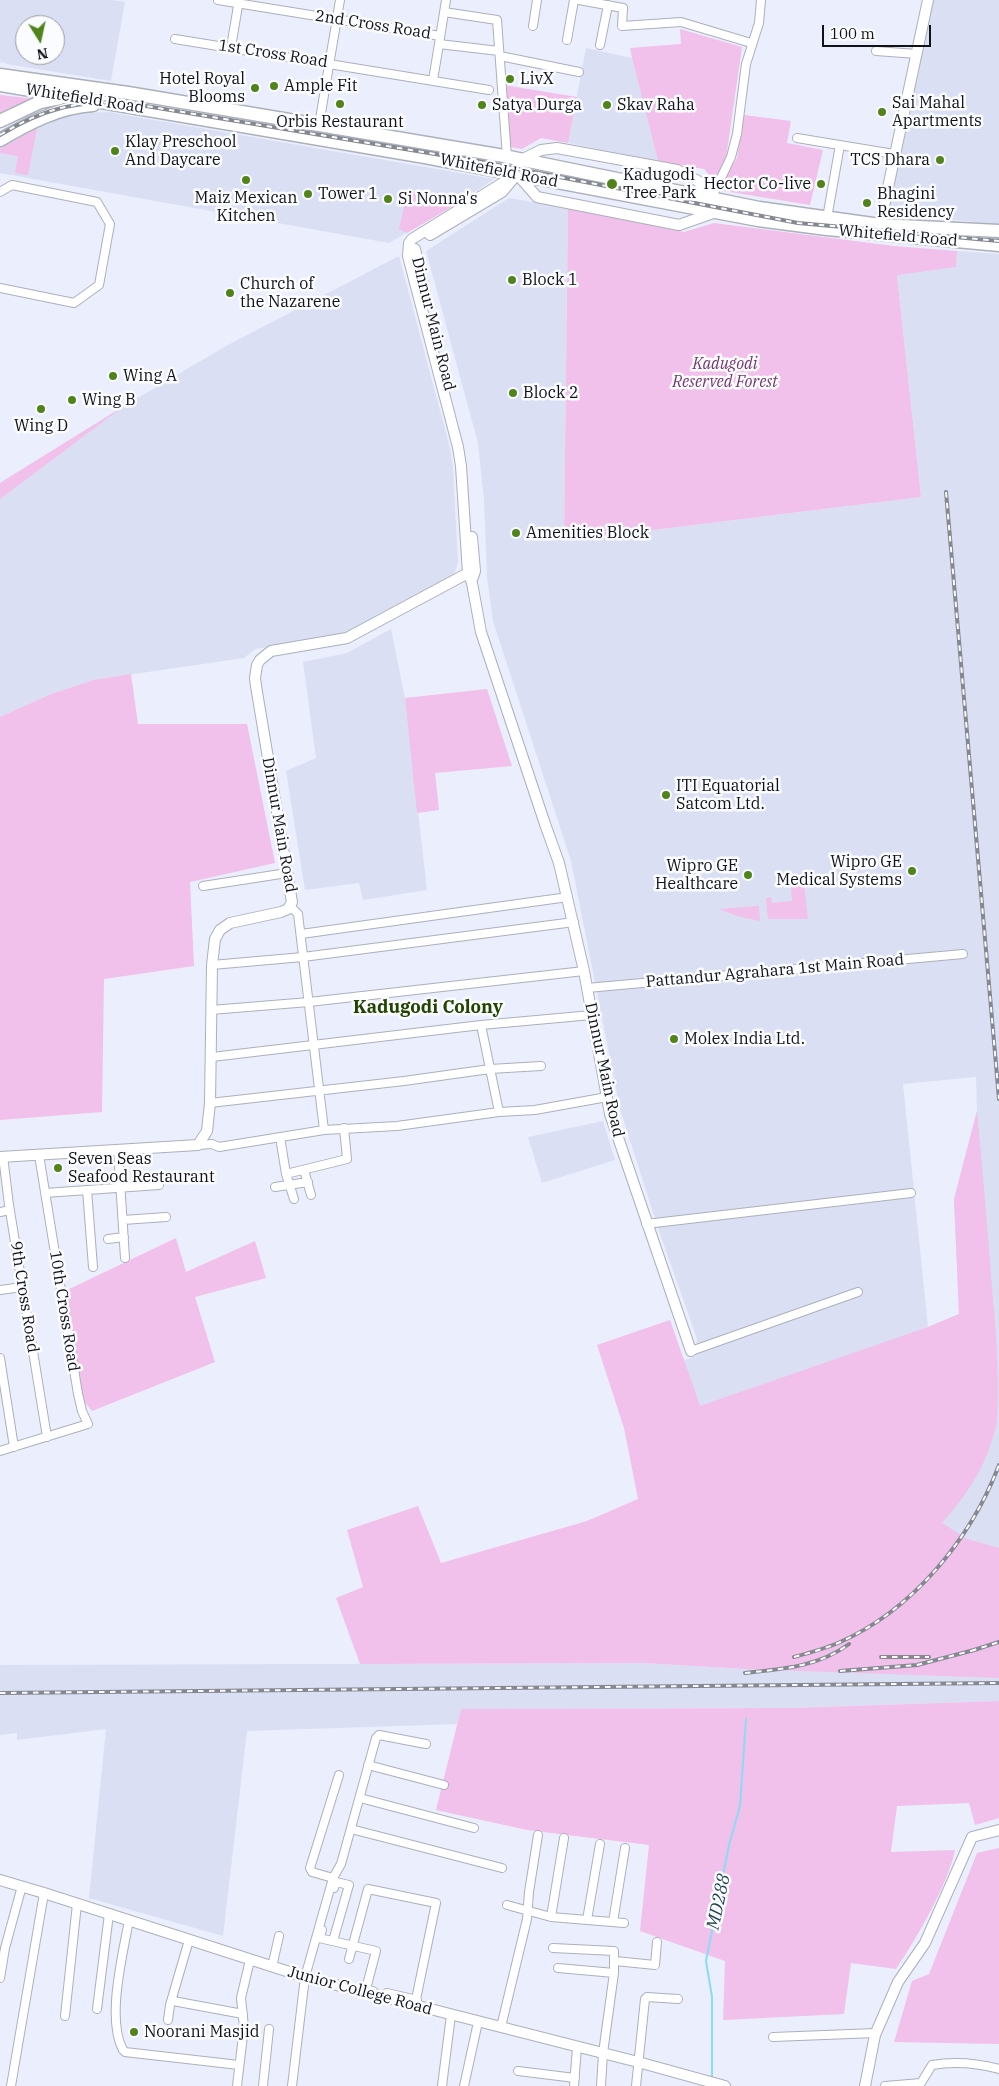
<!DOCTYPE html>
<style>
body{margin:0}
#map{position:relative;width:999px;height:2086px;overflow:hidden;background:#ebeefc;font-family:"IBM Plex Serif",serif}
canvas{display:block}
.north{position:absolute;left:15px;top:15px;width:50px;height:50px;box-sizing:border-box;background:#fbfcff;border:1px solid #9d9ea2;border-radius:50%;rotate:170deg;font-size:14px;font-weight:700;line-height:20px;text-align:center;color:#101216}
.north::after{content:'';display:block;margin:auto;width:18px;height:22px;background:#50841b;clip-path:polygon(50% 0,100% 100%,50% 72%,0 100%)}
.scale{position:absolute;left:822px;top:25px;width:109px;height:22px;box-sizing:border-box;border:2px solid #101216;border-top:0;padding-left:6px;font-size:15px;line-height:18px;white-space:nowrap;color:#101216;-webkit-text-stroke:4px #fbfcff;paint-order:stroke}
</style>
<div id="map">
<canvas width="999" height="2086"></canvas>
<div class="north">N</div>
<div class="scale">100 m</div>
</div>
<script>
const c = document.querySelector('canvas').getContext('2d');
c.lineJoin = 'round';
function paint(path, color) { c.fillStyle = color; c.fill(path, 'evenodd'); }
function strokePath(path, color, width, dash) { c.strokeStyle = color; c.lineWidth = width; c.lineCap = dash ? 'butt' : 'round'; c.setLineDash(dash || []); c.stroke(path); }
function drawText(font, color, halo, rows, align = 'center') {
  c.font = font + ' "IBM Plex Serif",serif'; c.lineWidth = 5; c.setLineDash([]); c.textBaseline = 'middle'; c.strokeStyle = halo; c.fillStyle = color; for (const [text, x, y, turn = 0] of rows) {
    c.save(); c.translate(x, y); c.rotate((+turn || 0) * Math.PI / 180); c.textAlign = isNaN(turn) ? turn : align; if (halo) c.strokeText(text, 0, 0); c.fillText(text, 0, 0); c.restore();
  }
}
const built = new Path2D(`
 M 0,0 L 112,0 L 125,2 L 111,81 L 6,64 L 7,60 L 6,63 L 0,62 ZM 25,25 L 55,25 L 55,55 L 25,55 Z
 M 932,0 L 999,0 L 999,224 L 888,214 Z
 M 586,48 L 632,58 L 658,161 L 568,143 Z
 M 108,112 L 494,179 L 460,202 L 389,243 L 0,173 L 0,147 L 14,137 L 36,126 L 63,117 L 88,113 Z
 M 509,198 L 568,208 L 564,541 L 921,497 L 897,274 L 956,267 L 957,251 L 999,254 L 999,1701 L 792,1708 L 461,1709 L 457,1724 L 247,1731 L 223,1936 L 89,1898 L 106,1729 L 17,1740 L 17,1733 L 0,1735 L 0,1665 L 642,1663 L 746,1669 L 699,1406 L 683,1361 L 696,1356 L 697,1339 L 657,1225 L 620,1109 L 571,861 L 493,621 L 487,577 L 484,500 L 478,443 L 426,251 ZM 976,1077 L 977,1111 L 954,1199 L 959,1314 L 928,1327 L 903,1084 Z
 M 399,256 L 450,448 L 453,467 L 458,562 L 454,575 L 341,636 L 255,649 L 244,658 L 93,680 L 51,694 L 0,717 L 0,483 L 124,406 L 226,346 Z
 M 391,629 L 405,698 L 427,890 L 363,900 L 359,883 L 305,890 L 286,771 L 316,758 L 303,662 L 347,653 Z
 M 603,1121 L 615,1160 L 542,1183 L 528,1137 Z`);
const green = new Path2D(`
 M 680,29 L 742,47 L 726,158 L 714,181 L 704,169 L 658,161 L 632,58 L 630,48 L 681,44 Z
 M 504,85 L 577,97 L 568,143 L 541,138 L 522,149 L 510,147 Z
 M 0,95 L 36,99 L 0,118 Z
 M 744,115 L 791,121 L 787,143 L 823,150 L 810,205 L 718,190 L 737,158 Z
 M 37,128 L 28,175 L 15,173 L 18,156 L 0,153 L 0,149 Z
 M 408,190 L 455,205 L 407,233 L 399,229 Z
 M 568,208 L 684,232 L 714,223 L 894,246 L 957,251 L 956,267 L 897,275 L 921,497 L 564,541 Z
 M 124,406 L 0,499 L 0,483 Z
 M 131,674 L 138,724 L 247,724 L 275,863 L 190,882 L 194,966 L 104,979 L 102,1112 L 0,1120 L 0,717 L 51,694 L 93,680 Z
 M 487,689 L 512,766 L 435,773 L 439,810 L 417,813 L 405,698 Z
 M 804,884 L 808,919 L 768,919 L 766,898 L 771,897 L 772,903 L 792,901 L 791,886 Z
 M 759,906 L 760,921 L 737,916 L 719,909 Z
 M 977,1111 C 983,1174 988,1237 993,1300 C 997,1339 999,1382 997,1421 C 989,1461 969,1493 942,1523 L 967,1539 L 999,1548 L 999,1678 L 746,1669 L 642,1663 L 360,1664 L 336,1598 L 363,1587 L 347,1530 L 418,1506 L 441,1563 L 587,1521 L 638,1499 L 624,1428 L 597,1345 L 670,1320 L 700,1406 L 928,1327 L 959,1314 L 954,1199 Z
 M 176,1238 L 186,1272 L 255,1241 L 266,1278 L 195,1297 L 215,1362 L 92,1411 L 82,1399 L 65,1291 Z
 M 999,1701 L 999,1818 L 975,1825 L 969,1803 L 897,1806 L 891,1852 L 955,1850 C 948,1885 916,1939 896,1969 L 851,1963 L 844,2014 L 723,2020 L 725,1961 L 640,1931 L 649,1845 L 527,1830 L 436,1810 L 461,1709 L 792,1708 Z
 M 999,1848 L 999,2044 L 894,2042 L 912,1981 L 929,1974 L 977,1853 Z`);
const stream = new Path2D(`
 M 712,2080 L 712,1997 L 706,1961 L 729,1845 L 740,1806 L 746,1719`);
const minor = new Path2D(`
 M 218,0 L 440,36
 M 446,0 L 439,44 L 499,51
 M 579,0 L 623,8 L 622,26 L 681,22 L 751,43
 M 444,12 L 497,20 L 507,157
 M 533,26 L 537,0
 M 175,39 L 489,90
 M 567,40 L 574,0
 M 600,45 L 608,5
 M 231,47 L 239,0
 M 876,51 L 917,54
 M 500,56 L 579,72
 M 433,80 L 439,44
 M 319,125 L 340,0
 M 797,138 L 894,154
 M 0,192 L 12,185 L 97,202 L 110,224 L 99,285 L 74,303 L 0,288
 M 711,199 L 731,157 L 737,134 L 746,64 L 759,23 L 761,0
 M 827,218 L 840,145
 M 203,886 L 287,873
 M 290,906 L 298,914 L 324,1130
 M 301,934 L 568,897
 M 212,965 L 303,957 L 574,922
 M 587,988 L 963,954
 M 211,1010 L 309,1002 L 584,971
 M 481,1025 L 499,1112
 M 212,1057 L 481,1025 L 592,1015
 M 210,1103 L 404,1081 L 490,1069 L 541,1066
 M 280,1137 L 286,1174 L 347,1159 L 344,1128
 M 198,1145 L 212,1144 L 219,1147 L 324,1130 L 397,1126 L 499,1112 L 535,1110 L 607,1097
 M 118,1150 L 125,1258
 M 3,1156 L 9,1205 L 47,1437
 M 304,1170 L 311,1195
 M 286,1174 L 294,1199
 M 275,1187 L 308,1182
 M 87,1190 L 93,1267
 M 45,1193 L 159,1185
 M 0,1212 L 10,1210
 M 123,1220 L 166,1217
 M 646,1224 L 911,1193
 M 108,1239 L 124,1237
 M 0,1290 L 22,1287
 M 691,1351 L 858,1292
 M 0,1358 L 14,1447
 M 0,1451 L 88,1424 L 82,1411 L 78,1394 L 39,1155
 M 368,1765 L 444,1785
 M 360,1798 L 474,1828
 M 351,1829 L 502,1868
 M 333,1878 L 312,1872 L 310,1868 L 339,1775
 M 507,1905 L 551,1917 L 624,1923
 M 551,1917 L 564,1838
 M 129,1920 C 123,1954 106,2019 123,2050 L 125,2052 L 239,2065
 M 587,1920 L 600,1844
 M 613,1922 L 625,1848
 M 322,1930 L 319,1938 L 376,1951 L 366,1989 L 373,1991
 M 333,1941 L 349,1885 L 336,1882 L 334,1888
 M 553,1948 L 614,1951 L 614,1973 L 603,2053 L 601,2086
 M 349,1959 L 368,1889 L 436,1903 L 415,2004
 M 615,1961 L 655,1965 L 657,1942
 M 272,1967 L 279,1936
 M 558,1968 L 614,1973
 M 0,1978 L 5,1948 L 22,1886
 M 387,1993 L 417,2000
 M 173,2001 L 243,2014
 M 97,2009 L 109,1914
 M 65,2016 L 77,1904
 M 168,2020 L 170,2005 L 189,1940
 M 501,2027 L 527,1919 L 529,1892 L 538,1835
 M 773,2037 L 876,2033
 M 518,2071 L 575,2078
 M 11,2086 L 44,1893
 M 237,2086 L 244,2027 L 241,1998 L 250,1960
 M 263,2086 L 269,2029
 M 292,2086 L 305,1977 L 333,1878 L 341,1864 L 376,1738 L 379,1735 L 426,1744
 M 442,2086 L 451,2015
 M 464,2086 L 478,2022
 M 574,2086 L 577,2047
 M 636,2086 L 645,1999 L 647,1997 L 678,1999
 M 885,2086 L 921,2083 L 932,2065 C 954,2061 977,2063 999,2069`);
const tertiary = new Path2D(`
 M 520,164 L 521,160 L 541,150 L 557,148 L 677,170 L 698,181 L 711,199
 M 517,174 L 412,239 L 409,243 L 408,256 L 458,447 L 461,466 L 468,573 L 472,583 L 481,632 L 545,824 L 559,863 L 584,971 L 610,1114 L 691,1351
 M 517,174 L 537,197 L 679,225 L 716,212
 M 880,225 L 928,0
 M 430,235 L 502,192 L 513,179
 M 415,249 L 425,293
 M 472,537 L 475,571 L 473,577
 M 0,1157 L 198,1145 L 207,1131 L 210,1103 L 212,965 L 215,939 L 220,930 L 230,923 L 281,912 L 288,909 L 292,902 L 256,686 L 255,678 L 257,665 L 260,660 L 271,651 L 347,638 L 468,573 L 475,571
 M 0,1880 L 44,1893 L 305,1977 L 638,2062 L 725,2086
 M 865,2086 L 875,2035 L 898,1982 L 925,1943 L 972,1837 L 999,1830`);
const primary = new Path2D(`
 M 0,75 L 128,93 L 504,156 L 759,208 L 880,225 L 999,231
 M 0,85 L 425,157 L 758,220 L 827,229 L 999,245
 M 0,121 L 40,102 L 60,98
 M 0,140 C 29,123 59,107 93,105`);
const rail = new Path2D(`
 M 0,135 C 43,109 72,102 122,102 L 471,160 L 798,223 L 999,241
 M 946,492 L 999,1099
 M 971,1651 L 999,1642
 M 794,1657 C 809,1653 824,1649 838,1643 C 912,1611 971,1539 999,1465
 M 881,1657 L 929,1657
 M 840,1671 L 917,1665 L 978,1649
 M 745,1673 C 782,1669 818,1667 849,1644
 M 0,1693 L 999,1683`);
const markers = [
 [510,79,5,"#50841b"],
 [274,86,5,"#50841b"],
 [255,88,5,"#50841b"],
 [340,104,5,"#50841b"],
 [482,105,5,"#50841b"],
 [607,105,5,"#50841b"],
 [882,112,5,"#50841b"],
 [115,151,5,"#50841b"],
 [940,160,5,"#50841b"],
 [246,180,5,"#50841b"],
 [612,184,6,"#50841b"],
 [821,184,5,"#50841b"],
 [308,194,5,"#50841b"],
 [388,199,5,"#50841b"],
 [867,203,5,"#50841b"],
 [512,280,5,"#50841b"],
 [230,293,5,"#50841b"],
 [113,376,5,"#50841b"],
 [513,393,5,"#50841b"],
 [72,400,5,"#50841b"],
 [41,409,5,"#50841b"],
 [516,533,5,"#50841b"],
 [666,795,5,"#50841b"],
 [912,871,5,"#50841b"],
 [748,875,5,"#50841b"],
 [674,1039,5,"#50841b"],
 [58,1168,5,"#50841b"],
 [134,2032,5,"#50841b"]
];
const streetNames = [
 ["2nd Cross Road",373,25,9],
 ["1st Cross Road",273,54,9],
 ["Whitefield Road",85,99,9],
 ["Whitefield Road",499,171,11],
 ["Whitefield Road",898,236,5],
 ["Dinnur Main Road",433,324,76],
 ["Dinnur Main Road",279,825,80],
 ["Pattandur Agrahara 1st Main Road",775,971,-5],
 ["Dinnur Main Road",604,1070,78],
 ["9th Cross Road",24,1297,81],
 ["10th Cross Road",64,1311,81],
 ["Junior College Road",360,1991,15]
];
const poiNames = [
 ["Hotel Royal",245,79,"right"],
 ["Blooms",245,97,"right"],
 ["LivX",520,79],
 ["Ample Fit",284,86],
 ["Sai Mahal",892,103],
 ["Apartments",892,121],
 ["Satya Durga",492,105],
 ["Skav Raha",617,105],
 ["Orbis Restaurant",340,122,"center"],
 ["Klay Preschool",125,142],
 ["And Daycare",125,160],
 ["TCS Dhara",930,160,"right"],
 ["Kadugodi",623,175],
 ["Tree Park",623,193],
 ["Hector Co-live",811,184,"right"],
 ["Tower 1",318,194],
 ["Bhagini",877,194],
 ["Residency",877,212],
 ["Maiz Mexican",246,198,"center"],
 ["Kitchen",246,216,"center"],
 ["Si Nonna's",398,199],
 ["Block 1",522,280],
 ["Church of",240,284],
 ["the Nazarene",240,302],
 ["Wing A",123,376],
 ["Block 2",523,393],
 ["Wing B",82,400],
 ["Wing D",41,426,"center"],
 ["Amenities Block",526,533],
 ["ITI Equatorial",676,786],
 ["Satcom Ltd.",676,804],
 ["Wipro GE",902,862,"right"],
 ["Medical Systems",902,880,"right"],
 ["Wipro GE",738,866,"right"],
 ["Healthcare",738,884,"right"],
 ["Molex India Ltd.",684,1039],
 ["Seven Seas",68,1159],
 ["Seafood Restaurant",68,1177],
 ["Noorani Masjid",144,2032]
];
const parkNames = [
 ["Kadugodi",725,364],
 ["Reserved Forest",725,382]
];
const neighbourhoodNames = [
 ["Kadugodi Colony",428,1008]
];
const waterNames = [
 ["MD288",719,1902,-78]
];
paint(built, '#dadff3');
paint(green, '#f1c0eb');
strokePath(stream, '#8bdcf2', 2);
strokePath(minor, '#acb0bc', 10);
strokePath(tertiary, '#acb0bc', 12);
strokePath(primary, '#acb0bc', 15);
strokePath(minor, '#fff', 8);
strokePath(tertiary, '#fff', 10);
strokePath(primary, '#fff', 12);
strokePath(rail, '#858891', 4);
strokePath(rail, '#fbfcff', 2, [5.5]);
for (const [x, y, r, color] of markers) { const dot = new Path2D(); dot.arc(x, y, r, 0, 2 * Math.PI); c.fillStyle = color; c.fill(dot); strokePath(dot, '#fbfcff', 2); }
drawText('16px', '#101216', '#fbfcff', streetNames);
drawText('16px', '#101216', '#fbfcff', poiNames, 'left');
drawText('italic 16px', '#73376f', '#fbfcff', parkNames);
drawText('bold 18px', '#234400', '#fbfcff', neighbourhoodNames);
drawText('italic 18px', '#193f49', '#fbfcff', waterNames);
</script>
